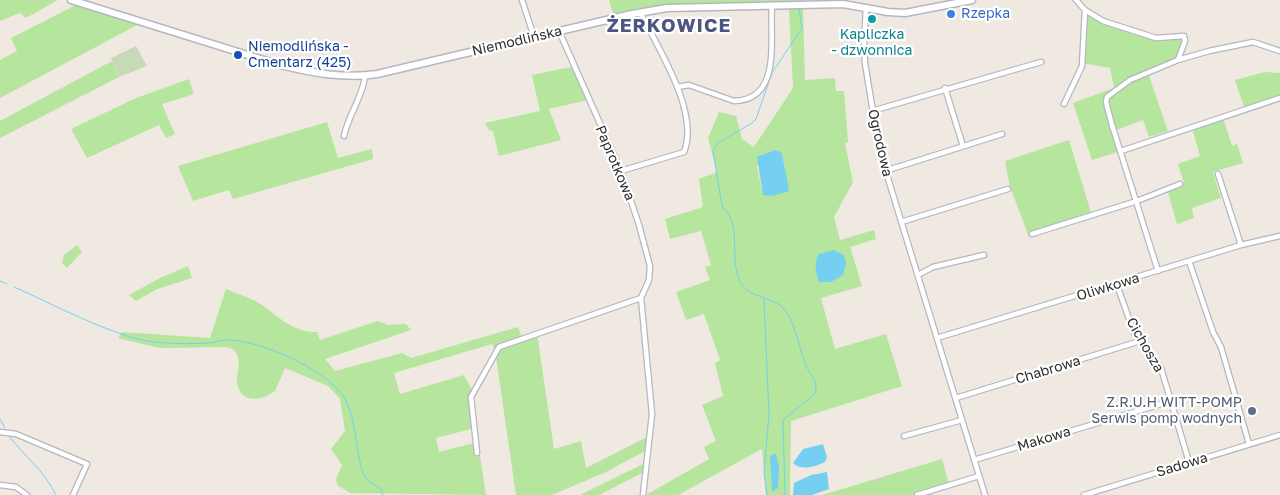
<!DOCTYPE html>
<meta charset="utf-8">
<style>
body{margin:0}
canvas{display:block;background:#efe9e1}
</style>
<canvas width="1280" height="495"></canvas>
<script>
const c = document.querySelector('canvas').getContext('2d');
c.lineJoin = 'round';
function paint(path, color) { c.fillStyle = color; c.fill(path, 'evenodd'); }
function strokePath(path, color, width, dash) { c.strokeStyle = color; c.lineWidth = width; c.lineCap = dash ? 'butt' : 'round'; c.setLineDash(dash || []); c.stroke(path); }
function drawText(font, color, halo, rows, align = 'center') {
  c.font = font + ' "Golos Text",sans-serif'; c.lineWidth = 4.5; c.setLineDash([]); c.textBaseline = 'middle'; c.strokeStyle = halo; c.fillStyle = color; for (const [text, x, y, turn = 0] of rows) {
    c.save(); c.translate(x, y); c.rotate((+turn || 0) * Math.PI / 180); c.textAlign = isNaN(turn) ? turn : align; if (halo) c.strokeText(text, 0, 0); c.fillText(text, 0, 0); c.restore();
  }
}
const green = new Path2D(`
 M 0,0 L 58,0 L 26,18 L 20,13 L 0,21 Z
 M 609,0 L 805,0 L 712,7 L 639,8 L 613,14 Z
 M 80,3 L 141,23 L 0,98 L 0,60 L 17,51 L 11,38 Z
 M 803,8 L 805,80 L 835,78 L 836,91 L 844,91 L 848,142 L 845,143 L 853,182 L 834,217 L 840,240 L 874,230 L 876,239 L 850,247 L 862,286 L 821,298 L 835,349 L 886,334 L 902,386 L 791,421 L 790,495 L 766,495 L 762,449 L 678,495 L 646,495 L 709,459 L 704,447 L 716,441 L 702,405 L 723,396 L 715,363 L 720,360 L 704,314 L 686,320 L 676,292 L 710,280 L 705,267 L 711,265 L 701,231 L 670,239 L 665,219 L 703,207 L 699,179 L 717,172 L 708,138 L 719,112 L 736,116 L 742,139 L 754,147 L 793,88 L 789,9 ZM 782,153 L 785,170 L 763,195 L 757,166 Z
 M 1085,10 L 1103,21 L 1156,38 L 1184,36 L 1185,39 L 1178,60 L 1148,73 L 1168,131 L 1149,137 L 1143,120 L 1114,131 L 1121,151 L 1092,160 L 1073,103 L 1114,88 L 1110,68 L 1082,63 Z
 M 112,61 L 119,77 L 0,138 L 0,121 Z
 M 571,67 L 588,100 L 549,109 L 561,140 L 499,156 L 493,131 L 489,130 L 485,123 L 540,111 L 532,75 Z
 M 1265,72 L 1280,73 L 1280,97 L 1244,107 L 1235,80 Z
 M 189,79 L 194,94 L 162,104 L 175,134 L 166,138 L 159,125 L 87,158 L 71,129 L 136,98 Z
 M 1223,118 L 1232,146 L 1237,144 L 1243,163 L 1213,172 L 1221,198 L 1192,208 L 1194,218 L 1177,224 L 1167,189 L 1184,183 L 1178,164 L 1200,156 L 1192,128 Z
 M 327,122 L 338,158 L 372,149 L 373,159 L 233,199 L 229,190 L 193,201 L 178,166 Z
 M 1069,140 L 1092,216 L 1029,237 L 1010,187 L 1005,161 Z
 M 77,245 L 82,252 L 67,268 L 62,263 L 64,255 Z
 M 188,266 L 192,278 L 157,289 L 136,301 L 129,295 L 160,278 Z
 M 226,289 C 237,294 249,297 259,303 C 277,315 293,333 317,332 L 320,340 L 378,321 L 388,325 L 406,324 L 411,330 L 325,359 L 335,371 L 402,353 L 411,358 L 518,327 L 522,338 L 537,333 L 554,449 L 581,441 L 586,468 L 647,437 L 647,450 L 606,472 L 552,495 L 516,495 L 495,350 L 492,344 L 394,373 L 400,394 L 464,375 L 473,392 L 471,429 L 436,438 L 439,452 L 478,442 L 486,495 L 350,493 L 337,485 L 336,479 L 342,465 L 331,449 L 345,431 L 340,399 L 328,386 L 285,368 L 275,391 C 265,399 244,405 238,387 C 234,373 245,362 233,349 L 226,347 L 159,348 L 118,338 L 122,332 L 210,338 Z
 M 942,459 L 949,484 L 914,495 L 822,495 Z
 M 645,463 L 644,472 L 599,495 L 580,495 Z`);
const cemetery = new Path2D(`
 M 136,46 L 147,66 L 119,77 L 111,58 Z`);
const water = new Path2D(`
 M 775,150 L 782,153 L 789,191 L 772,196 L 763,195 L 757,157 Z
 M 834,250 L 844,255 L 846,264 L 843,275 L 831,282 L 819,282 C 816,272 813,264 819,254 Z
 M 823,444 L 827,457 L 825,462 C 815,467 801,471 793,463 L 803,449 Z
 M 774,454 L 776,454 L 779,466 L 778,488 L 772,492 L 770,456 Z
 M 827,472 L 829,489 L 812,495 L 793,495 L 794,483 L 811,475 Z`);
const stream = new Path2D(`
 M 0,281 L 7,284
 M 14,287 C 53,304 106,333 147,341 C 165,344 189,344 207,343 C 214,343 220,340 226,340 C 259,339 328,370 345,399 C 357,421 355,450 363,473 L 367,480 L 381,489 L 383,495
 M 764,299 L 769,415 L 764,473 L 767,495
 M 0,419 L 5,428
 M 9,436 C 26,458 43,469 56,495
 M 785,495 L 783,420 L 813,396 C 816,392 817,387 815,382 C 813,376 808,371 806,365 C 799,349 795,320 783,308 C 772,297 753,298 743,286 C 726,263 745,227 722,206 L 713,151 L 718,143 L 752,123 L 756,119 L 772,73 L 802,28 L 799,8`);
const street = new Path2D(`
 M 522,0 L 534,37
 M 1076,0 L 1085,10 L 1103,21 L 1156,38 L 1184,36 L 1185,41 L 1178,60
 M 866,8 L 864,46 L 865,63 L 879,149 L 985,495
 M 559,31 L 621,171 L 639,225 L 650,266 L 649,280 L 641,298 L 652,414 L 643,495
 M 677,87 L 689,85 L 734,101 C 783,100 769,37 772,5
 M 945,88 L 963,146
 M 1064,104 L 1082,66 L 1085,10
 M 872,111 L 1041,62
 M 344,136 C 348,115 363,97 365,76
 M 1121,151 L 1280,98
 M 621,171 L 684,152 C 700,112 658,48 640,12
 M 885,171 L 1002,134
 M 1218,174 L 1241,245
 M 901,222 L 1008,189
 M 1032,234 L 1137,201 L 1180,184
 M 1189,261 L 1213,332 L 1221,347 L 1249,444
 M 1158,271 L 1112,125 L 1106,102 L 1107,97 L 1130,80 L 1178,60 L 1209,51 L 1253,42 L 1280,51
 M 918,275 L 933,267 L 984,255
 M 1117,285 L 1134,333 L 1161,368 L 1189,462
 M 937,338 L 1241,245 L 1280,236
 M 956,398 L 1140,341
 M 0,432 L 16,434 L 87,464 L 73,495
 M 904,436 L 962,420
 M 477,453 L 471,397 L 499,347 L 641,298
 M 974,460 L 1171,401
 M 0,485 L 16,487 L 27,495
 M 917,495 L 979,476
 M 1084,495 L 1280,435`);
const secondary = new Path2D(`
 M 71,0 L 280,65 C 313,73 344,79 377,74 L 632,14 L 667,8 L 843,4 L 888,12 L 905,13 L 972,0`);
const markers = [
 [951,14,5,"#3f7fe0"],
 [872,19,5,"#0f9aa8"],
 [238,55,5,"#1a4fb4"],
 [1252,411,5,"#5c6f8a"]
];
const shopNames = [
 ["Rzepka",961,14]
];
const cultureNames = [
 ["Kapliczka",872,35],
 ["- dzwonnica",872,51]
];
const streetNames = [
 ["Niemodlińska",517,41,-13],
 ["Ogrodowa",880,143,77],
 ["Paprotkowa",615,163,67],
 ["Oliwkowa",1108,287,-17],
 ["Cichosza",1145,345,60],
 ["Chabrowa",1048,370,-17],
 ["Makowa",1044,439,-17],
 ["Sadowa",1182,465,-17]
];
const transitNames = [
 ["Niemodlińska -",248,47],
 ["Cmentarz (425)",248,63]
];
const serviceNames = [
 ["Z.R.U.H WITT-POMP",1242,403],
 ["Serwis pomp wodnych",1242,419]
];
const districtNames = [
 ["ŻERKOWICE",669,26]
];
paint(green, '#b6e59e');
paint(cemetery, '#c8d9b8');
paint(water, '#75cff0');
strokePath(stream, '#75cff0', 1);
strokePath(street, '#b4b7c1', 7);
strokePath(secondary, '#b4b7c1', 9);
strokePath(street, '#fff', 4.5);
strokePath(secondary, '#fff', 6);
for (const [x, y, r, color] of markers) { const dot = new Path2D(); dot.arc(x, y, r, 0, 2 * Math.PI); c.fillStyle = color; c.fill(dot); strokePath(dot, '#fff', 2); }
drawText('14px', '#366cbe', '#fff', shopNames, 'left');
drawText('14px', '#0d838f', '#fff', cultureNames);
drawText('14px', '#2e2e2e', '#fff', streetNames);
drawText('14px', '#164399', '#fff', transitNames, 'left');
drawText('14px', '#4e5e75', '#fff', serviceNames, 'right');
c.letterSpacing = '1px';
drawText('bold 19px', '#4d5680', '#fff', districtNames);
c.letterSpacing = '0px';
</script>
